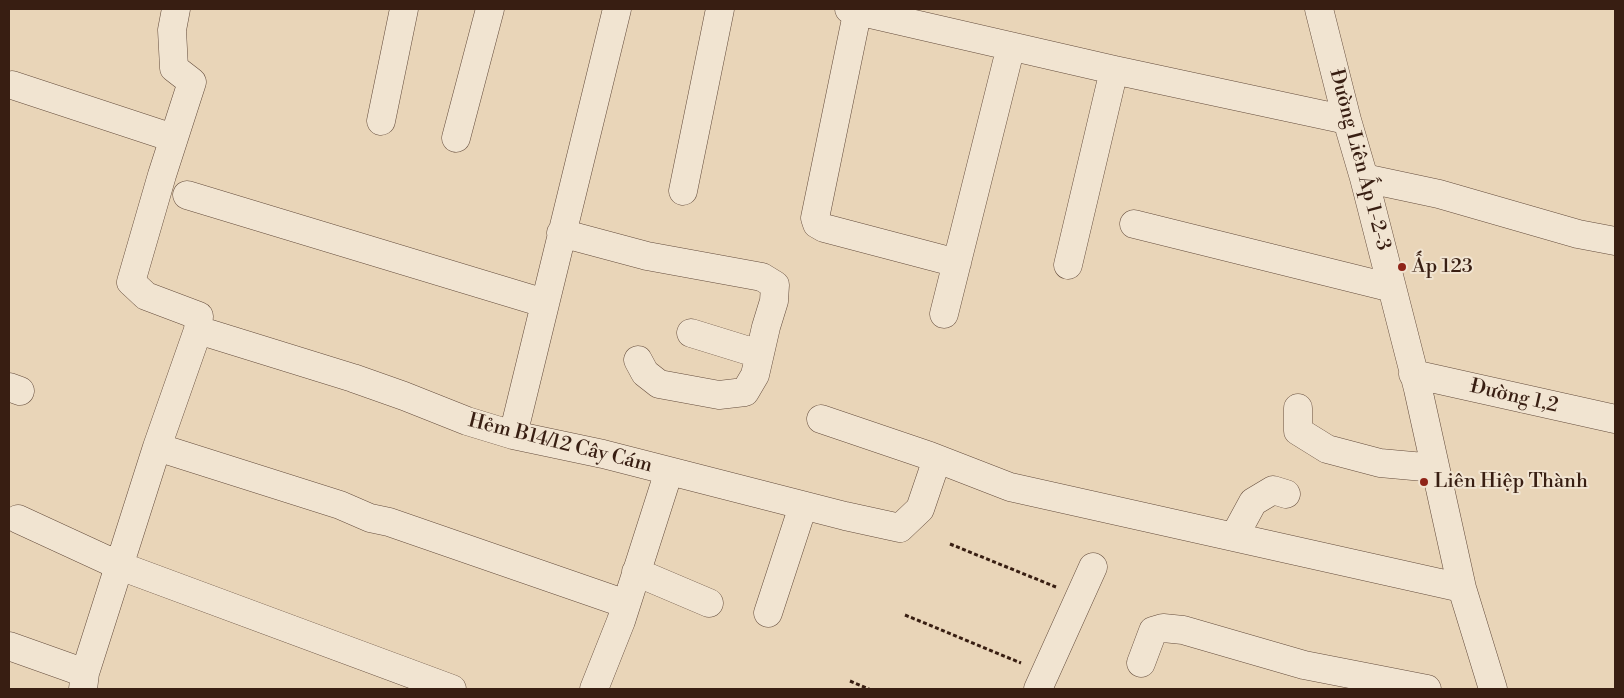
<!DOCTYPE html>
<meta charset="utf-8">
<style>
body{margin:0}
#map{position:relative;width:1624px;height:698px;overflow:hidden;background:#e9d5b8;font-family:"Libre Bodoni",serif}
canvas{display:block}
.frame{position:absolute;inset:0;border:10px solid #381e12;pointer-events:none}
</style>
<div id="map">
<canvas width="1624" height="698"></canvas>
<div class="frame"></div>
</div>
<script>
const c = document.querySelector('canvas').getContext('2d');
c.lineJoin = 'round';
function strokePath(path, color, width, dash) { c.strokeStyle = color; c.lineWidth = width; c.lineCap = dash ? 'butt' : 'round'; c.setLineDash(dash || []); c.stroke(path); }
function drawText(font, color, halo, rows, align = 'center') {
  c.font = font + ' "Libre Bodoni",serif'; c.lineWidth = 4; c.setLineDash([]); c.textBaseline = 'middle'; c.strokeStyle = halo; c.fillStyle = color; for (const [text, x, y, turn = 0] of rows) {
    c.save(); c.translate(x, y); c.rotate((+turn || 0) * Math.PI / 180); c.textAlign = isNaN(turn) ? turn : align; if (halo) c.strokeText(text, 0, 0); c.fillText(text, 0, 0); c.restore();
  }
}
const path = new Path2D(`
 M 950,544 L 1056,587
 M 905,615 L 1021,663
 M 850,681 L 869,689`);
const minor = new Path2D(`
 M 849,9 L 1114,70 L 1347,120
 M 858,9 L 815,218 L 817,224 L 824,228 L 957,263
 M 1319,9 L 1347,120 L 1364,178 L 1418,389 L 1462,588 L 1493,689
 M 12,85 L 173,138
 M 381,121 L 404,9
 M 456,138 L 490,9
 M 1364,178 L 1439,194 L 1578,234 L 1615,241
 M 683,191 L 720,9
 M 187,195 L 544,303
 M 1134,224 L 1392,288
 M 561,233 L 647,256 L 762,277 L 775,285 L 774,301 L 766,327 L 755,375 L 745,392 L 719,395 L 659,384 L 645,373 L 638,360
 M 1068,265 L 1114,70
 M 944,314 L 1011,46
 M 198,330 L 353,378 L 404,396 L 467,421 L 513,435 L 603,454 L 845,516 L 900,528 L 920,509 L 937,459
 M 691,333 L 759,354
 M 1413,374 L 1615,419
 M 9,387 L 20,391
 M 1298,408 L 1298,431 L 1327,449 L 1380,463 L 1435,468
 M 821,419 L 930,456 L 1010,487 L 1462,588
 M 513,435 L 617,9
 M 157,447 L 340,505 L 370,518 L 389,522 L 626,604
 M 18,519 L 120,566 L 452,689
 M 1234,537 L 1253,502 L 1273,490 L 1286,494
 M 636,572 L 709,603
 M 768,613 L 803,506
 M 9,646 L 85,673
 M 1141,663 L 1153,631 L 1163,628 L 1183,630 L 1304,665 L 1427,689
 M 83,689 L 85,673 L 157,447 L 198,330 L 199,316 L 146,296 L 131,282 L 162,175 L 192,82 L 174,68 L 172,30 L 176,9
 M 594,689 L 621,621 L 669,471
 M 1038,689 L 1093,567`);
const markers = [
 [1402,267,5,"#8f2418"],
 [1424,482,5,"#8f2418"]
];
const streetNames = [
 ["Đường Liên Ấp 1-2-3",1359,160,75],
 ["Đường 1,2",1514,397,13],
 ["Hẻm B14/12 Cây Cám",560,444,14]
];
const poiNames = [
 ["Ấp 123",1412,267],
 ["Liên Hiệp Thành",1434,482]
];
strokePath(minor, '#644c3c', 29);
strokePath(path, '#381e12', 3, [4, 2.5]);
strokePath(minor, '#f1e4d1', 28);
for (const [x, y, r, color] of markers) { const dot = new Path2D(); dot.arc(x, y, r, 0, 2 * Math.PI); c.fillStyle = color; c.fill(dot); strokePath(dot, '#f1e4d1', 2); }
drawText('20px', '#381e12', '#f1e4d1', streetNames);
drawText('20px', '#381e12', '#f1e4d1', poiNames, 'left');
</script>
